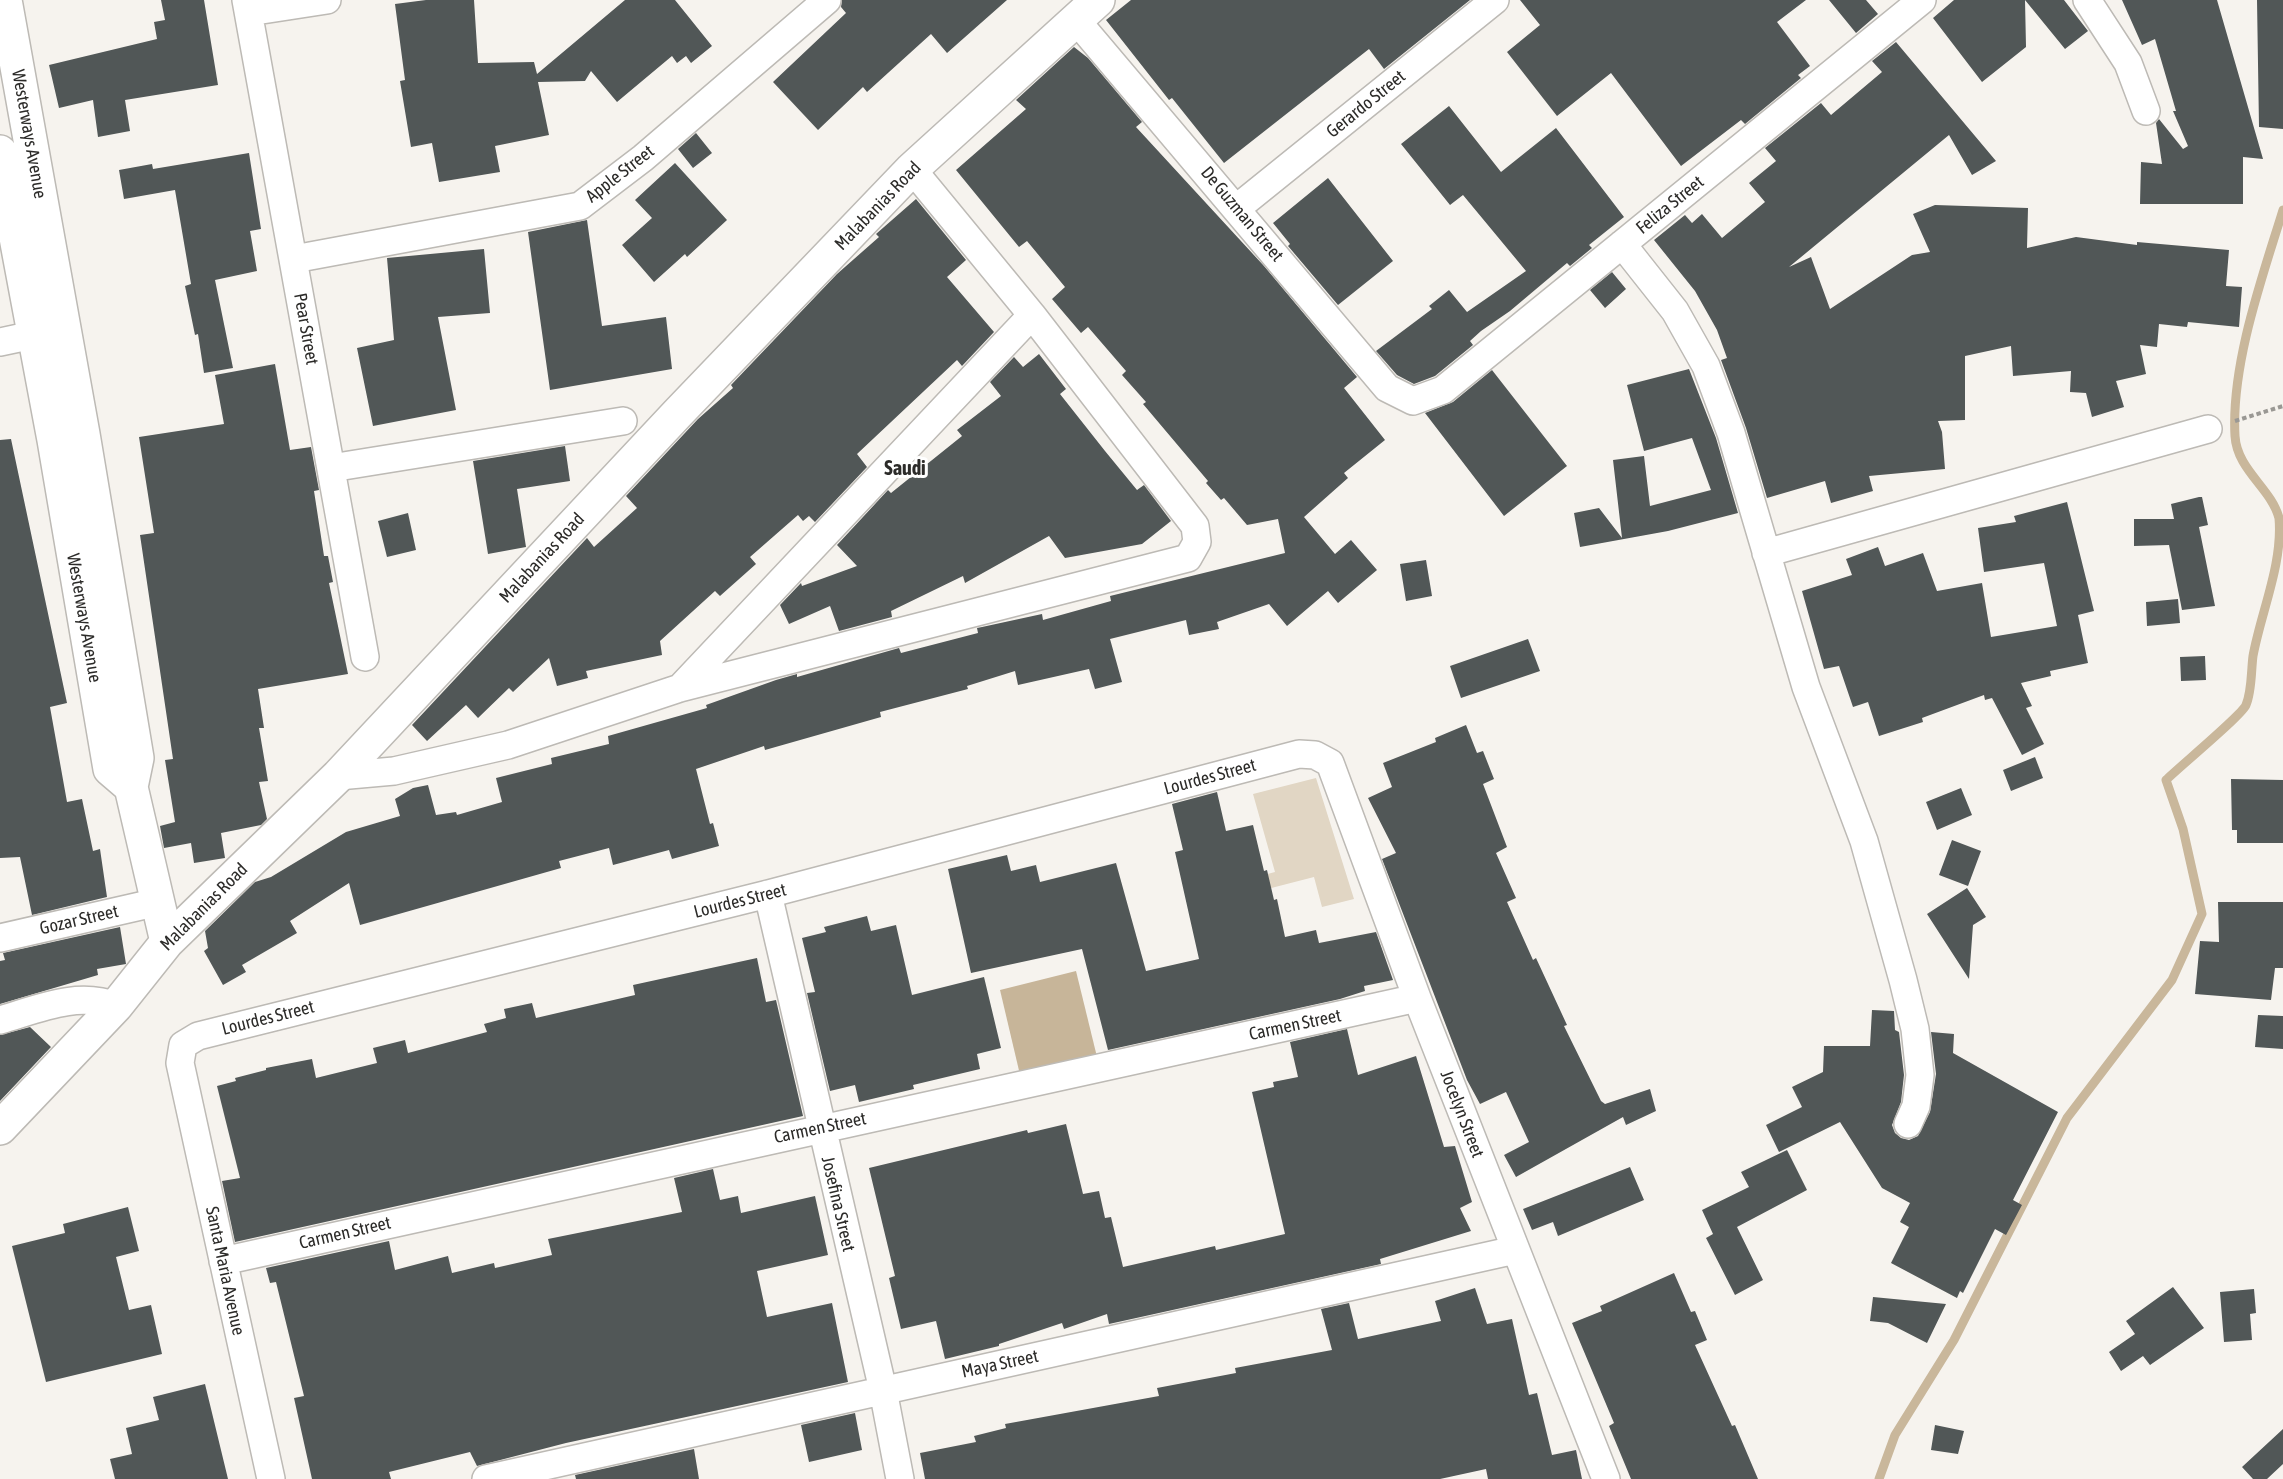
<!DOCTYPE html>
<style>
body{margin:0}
canvas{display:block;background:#f6f3ee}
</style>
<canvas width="2283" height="1479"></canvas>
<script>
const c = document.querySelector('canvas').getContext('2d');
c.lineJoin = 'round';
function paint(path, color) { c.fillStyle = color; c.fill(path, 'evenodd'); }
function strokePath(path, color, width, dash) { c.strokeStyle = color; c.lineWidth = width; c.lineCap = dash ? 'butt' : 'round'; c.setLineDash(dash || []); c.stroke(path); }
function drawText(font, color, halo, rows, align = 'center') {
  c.font = font + ' "Asap Condensed",sans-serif'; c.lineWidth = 6; c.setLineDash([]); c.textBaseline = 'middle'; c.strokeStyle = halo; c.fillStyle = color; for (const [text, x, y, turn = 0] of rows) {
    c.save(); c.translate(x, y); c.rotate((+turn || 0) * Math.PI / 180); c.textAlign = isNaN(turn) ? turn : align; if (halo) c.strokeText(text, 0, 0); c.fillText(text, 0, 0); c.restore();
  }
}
const green = new Path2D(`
 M 1316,778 L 1354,899 L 1322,907 L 1314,877 L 1248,894 L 1245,880 L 1275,872 L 1253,794 Z`);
const forest = new Path2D(`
 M 1076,971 L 1098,1061 L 1021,1079 L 1000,990 Z`);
const stream = new Path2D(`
 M 1879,1479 L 1895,1435 L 1954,1340 L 2067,1118 L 2172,980 L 2202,914 L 2183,829 L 2166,780 C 2178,768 2242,715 2246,705 C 2252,691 2251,671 2253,656 C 2261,612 2283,564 2279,518 C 2271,488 2237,470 2235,436 C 2231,364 2262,278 2283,210`);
const building = new Path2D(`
 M 161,0 L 204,0 L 218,85 L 125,100 L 130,131 L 98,137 L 93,100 L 59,108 L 49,65 L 157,39 L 154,22 L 165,20 Z
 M 426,0 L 474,0 L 478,63 L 534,62 L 537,74 L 625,0 L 675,0 L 712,46 L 691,63 L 686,56 L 677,63 L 672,56 L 617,102 L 591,71 L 585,81 L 538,82 L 549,135 L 495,146 L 500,172 L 439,182 L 432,143 L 411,147 L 400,81 L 405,80 L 395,4 Z
 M 842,0 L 1007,0 L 947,53 L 931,34 L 867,92 L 863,87 L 818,130 L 773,82 L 846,13 L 841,7 Z
 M 1131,0 L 1470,0 L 1384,69 L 1369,49 L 1224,163 L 1172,98 L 1169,100 L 1106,20 Z
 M 1520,0 L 1806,0 L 1777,22 L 1810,66 L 1798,75 L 1801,78 L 1745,124 L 1741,120 L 1681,166 L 1611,73 L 1557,116 L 1507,52 L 1540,25 Z
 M 1829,0 L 1866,0 L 1878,14 L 1856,33 Z
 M 1954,0 L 2025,0 L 2026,47 L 1982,82 L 1933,18 Z
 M 2025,0 L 2064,0 L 2088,31 L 2065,49 Z
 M 2122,0 L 2217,0 L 2263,159 L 2243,157 L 2243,204 L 2140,204 L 2141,162 L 2162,164 L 2156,123 L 2159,119 L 2183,149 L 2188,146 L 2173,111 L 2176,111 L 2155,39 L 2142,45 Z
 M 2257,0 L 2283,0 L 2283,129 L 2259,127 Z
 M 1896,42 L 1996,161 L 1972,175 L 1949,135 L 1789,267 L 1811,257 L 1830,309 L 1912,255 L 1930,252 L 1913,214 L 1935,205 L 2028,208 L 2027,248 L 2076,237 L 2137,245 L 2137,242 L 2229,250 L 2226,286 L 2242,287 L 2239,327 L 2188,322 L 2187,327 L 2159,324 L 2157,347 L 2140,345 L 2146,374 L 2116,381 L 2124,407 L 2092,417 L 2086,393 L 2070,392 L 2071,371 L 2013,376 L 2011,346 L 1965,356 L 1965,420 L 1938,421 L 1942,432 L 1945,469 L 1869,476 L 1873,491 L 1831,503 L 1825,481 L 1767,498 L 1746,428 L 1721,360 L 1727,358 L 1717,330 L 1695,291 L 1654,240 L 1685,215 L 1692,223 L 1702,214 L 1722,238 L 1765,202 L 1749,183 L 1776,161 L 1765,148 L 1821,103 L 1831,115 L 1882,72 L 1872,61 Z
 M 1074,47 L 1088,58 L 1142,122 L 1136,127 L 1264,266 L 1357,377 L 1344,388 L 1385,440 L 1344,473 L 1348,478 L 1304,517 L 1335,554 L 1351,540 L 1377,570 L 1338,603 L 1328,591 L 1287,626 L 1269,604 L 1217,622 L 1219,629 L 1189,635 L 1186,620 L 1110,639 L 1122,682 L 1095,689 L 1089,669 L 1018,685 L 1015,671 L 967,686 L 968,689 L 880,712 L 881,717 L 765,750 L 764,746 L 696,769 L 710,824 L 713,823 L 719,846 L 672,859 L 669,850 L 613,865 L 609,848 L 559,861 L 561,868 L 360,925 L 349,883 L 290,921 L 297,933 L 242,965 L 246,972 L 223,985 L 204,951 L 208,948 L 205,931 L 255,882 L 271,877 L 346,832 L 400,816 L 395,799 L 413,788 L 428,785 L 436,815 L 456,812 L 457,815 L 502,802 L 496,778 L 552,764 L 551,758 L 609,744 L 608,736 L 707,708 L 706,705 L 776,680 L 797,674 L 797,677 L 899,648 L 901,653 L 978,633 L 977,628 L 982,627 L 1042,614 L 1043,620 L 1111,601 L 1110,596 L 1285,553 L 1278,519 L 1247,525 L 1224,498 L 1221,500 L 1206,483 L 1208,481 L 1143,404 L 1146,402 L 1122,375 L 1126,371 L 1088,327 L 1081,333 L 1052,299 L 1065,287 L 1027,241 L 1019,247 L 956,170 L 1026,109 L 1016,100 Z
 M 1449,106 L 1501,172 L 1556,128 L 1624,217 L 1589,245 L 1592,248 L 1570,266 L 1567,263 L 1510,311 L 1481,331 L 1470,341 L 1473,345 L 1435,376 L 1414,384 L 1397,375 L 1376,351 L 1432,309 L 1429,306 L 1449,290 L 1467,312 L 1526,271 L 1463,195 L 1450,205 L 1401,144 Z
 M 696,133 L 712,153 L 693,168 L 678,149 Z
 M 249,153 L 261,229 L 250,231 L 257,271 L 215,280 L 233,368 L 204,373 L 198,334 L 195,335 L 185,286 L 191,284 L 175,190 L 124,199 L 119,170 L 152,164 L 153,169 Z
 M 675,163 L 727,220 L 687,257 L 685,254 L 654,282 L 622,245 L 652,218 L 635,200 Z
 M 1328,178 L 1393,261 L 1338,305 L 1288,246 L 1290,244 L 1273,223 Z
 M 916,199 L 966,260 L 947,277 L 994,332 L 962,366 L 957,360 L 857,454 L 867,467 L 815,522 L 809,516 L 803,521 L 798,515 L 750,557 L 756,564 L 720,596 L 715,591 L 660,641 L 662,655 L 586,671 L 588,678 L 557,686 L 549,658 L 513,692 L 509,688 L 478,718 L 466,705 L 427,741 L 412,725 L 587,538 L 594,547 L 637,508 L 626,496 L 698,419 L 733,388 L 731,385 L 837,274 L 879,237 L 876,234 Z
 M 587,220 L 602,326 L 666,317 L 672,369 L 550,390 L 528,232 Z
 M 484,249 L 490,313 L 438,317 L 456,410 L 373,426 L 357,348 L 394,340 L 387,258 Z
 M 1612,272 L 1626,289 L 1605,308 L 1590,290 Z
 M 1039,354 L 1066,389 L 1060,394 L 1105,451 L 1137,490 L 1144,485 L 1171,521 L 1142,544 L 1065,558 L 1049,536 L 965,583 L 963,576 L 891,611 L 892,617 L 839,631 L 830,606 L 789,624 L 780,605 L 801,583 L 802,586 L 857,566 L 837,545 L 888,490 L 891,493 L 962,436 L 957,430 L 1001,396 L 990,382 L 1014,357 L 1023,367 Z
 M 275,364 L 290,450 L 311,447 L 319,490 L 314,491 L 324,556 L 328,556 L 333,582 L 329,583 L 348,674 L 258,689 L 264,728 L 259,728 L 268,781 L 259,782 L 267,819 L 261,825 L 221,833 L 225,858 L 194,863 L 191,843 L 164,848 L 160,826 L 175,822 L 165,760 L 173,759 L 140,535 L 154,533 L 139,437 L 224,424 L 215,375 Z
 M 1689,369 L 1716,438 L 1738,513 L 1668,531 L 1580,547 L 1574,513 L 1599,508 L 1622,538 L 1613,460 L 1644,456 L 1650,506 L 1711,490 L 1692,438 L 1644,451 L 1627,385 Z
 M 1492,370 L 1567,466 L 1504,516 L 1425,413 L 1453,402 Z
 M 11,439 L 67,703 L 50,707 L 67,802 L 82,799 L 93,851 L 100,849 L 107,897 L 32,915 L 20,857 L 0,858 L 0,440 Z
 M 565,446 L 570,481 L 517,489 L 526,547 L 488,554 L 473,461 Z
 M 2199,497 L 2202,497 L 2208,525 L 2199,527 L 2215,606 L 2182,610 L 2169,545 L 2134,546 L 2134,519 L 2174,519 L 2171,504 Z
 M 2067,502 L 2094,611 L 2078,615 L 2088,663 L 2050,671 L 2051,676 L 2021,683 L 2032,706 L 2026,708 L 2044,744 L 2022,755 L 1992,698 L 1985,700 L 1984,695 L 1922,718 L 1923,722 L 1879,736 L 1868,702 L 1853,707 L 1839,666 L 1824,669 L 1802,591 L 1852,575 L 1846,559 L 1878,547 L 1885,566 L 1923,553 L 1937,591 L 1982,583 L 1991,637 L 2057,626 L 2044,563 L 1984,572 L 1978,528 L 2016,522 L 2014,516 Z
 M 408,513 L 416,550 L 387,557 L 378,521 Z
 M 1426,560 L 1432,596 L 1406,601 L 1400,564 Z
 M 2178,599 L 2180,623 L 2147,626 L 2146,602 Z
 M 1528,639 L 1540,671 L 1461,698 L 1450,666 Z
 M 2205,656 L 2206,680 L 2181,681 L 2180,657 Z
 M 1466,725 L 1477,753 L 1483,751 L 1494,779 L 1483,784 L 1507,847 L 1496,853 L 1516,898 L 1507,902 L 1533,960 L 1536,958 L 1567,1025 L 1564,1026 L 1601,1101 L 1605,1104 L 1650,1089 L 1656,1111 L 1626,1125 L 1623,1117 L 1516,1177 L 1504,1155 L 1529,1142 L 1506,1092 L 1480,1104 L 1467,1080 L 1382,859 L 1396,853 L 1368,798 L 1392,787 L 1383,763 L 1436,742 L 1435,738 Z
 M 2035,757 L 2043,778 L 2011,791 L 2003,770 Z
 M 2231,779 L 2283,780 L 2283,843 L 2237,843 L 2237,830 L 2232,830 Z
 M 1961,788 L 1972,815 L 1937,830 L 1926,802 Z
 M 1217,792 L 1226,831 L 1253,825 L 1264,871 L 1267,870 L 1274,900 L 1277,899 L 1285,937 L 1316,930 L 1319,943 L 1376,932 L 1393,980 L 1364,986 L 1365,991 L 1340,999 L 1108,1050 L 1082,949 L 971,973 L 948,869 L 1007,855 L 1011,871 L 1036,865 L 1040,882 L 1116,863 L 1146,971 L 1199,959 L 1175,852 L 1183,850 L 1172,804 Z
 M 1952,840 L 1981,851 L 1968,886 L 1939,875 Z
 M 1967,888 L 1986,917 L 1973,925 L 1969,979 L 1927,914 Z
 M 2218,902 L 2283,902 L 2283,968 L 2275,968 L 2271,1000 L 2195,994 L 2200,941 L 2219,942 Z
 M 867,916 L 871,931 L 896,925 L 912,995 L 984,977 L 1001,1048 L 977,1054 L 980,1069 L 913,1085 L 914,1089 L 859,1102 L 855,1085 L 830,1091 L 807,993 L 815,992 L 802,938 L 826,932 L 824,927 Z
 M 120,927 L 126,964 L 97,969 L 98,975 L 0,1004 L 0,961 L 5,960 L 3,953 Z
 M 757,958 L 766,1002 L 776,1000 L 803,1116 L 235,1242 L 222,1181 L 240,1178 L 217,1086 L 236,1081 L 235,1078 L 266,1070 L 266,1068 L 312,1059 L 316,1078 L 377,1063 L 373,1048 L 405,1040 L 408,1053 L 487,1032 L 484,1024 L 506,1018 L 504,1009 L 532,1003 L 536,1018 L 635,995 L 633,985 Z
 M 1872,1010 L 1894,1011 L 1895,1030 L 1899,1032 L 1904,1075 L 1901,1102 L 1892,1125 L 1895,1133 L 1901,1138 L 1909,1140 L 1918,1136 L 1930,1112 L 1936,1074 L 1931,1032 L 1954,1034 L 1953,1053 L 2058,1112 L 2013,1200 L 2022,1205 L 2006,1235 L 1995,1229 L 1963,1293 L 1960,1291 L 1957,1298 L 1891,1263 L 1909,1227 L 1900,1222 L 1910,1203 L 1882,1188 L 1840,1122 L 1779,1152 L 1766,1125 L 1802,1107 L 1792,1087 L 1823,1072 L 1824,1046 L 1870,1046 Z
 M 2258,1015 L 2283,1016 L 2283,1049 L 2255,1047 Z
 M 30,1027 L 51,1047 L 0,1101 L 0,1035 Z
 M 1347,1029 L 1358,1075 L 1416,1056 L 1444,1147 L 1455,1146 L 1472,1202 L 1460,1208 L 1471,1231 L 1380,1259 L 1381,1264 L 1109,1324 L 1107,1314 L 1064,1329 L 1062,1323 L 999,1344 L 999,1346 L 945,1359 L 936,1321 L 901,1329 L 889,1278 L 895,1276 L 869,1168 L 1027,1130 L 1028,1133 L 1066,1124 L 1083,1194 L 1099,1191 L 1105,1218 L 1111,1217 L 1123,1267 L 1215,1246 L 1216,1250 L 1285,1234 L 1252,1092 L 1274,1087 L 1273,1082 L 1298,1077 L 1290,1042 Z
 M 1787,1150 L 1807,1190 L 1737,1227 L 1763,1280 L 1735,1295 L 1706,1238 L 1713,1234 L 1702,1210 L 1749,1187 L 1741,1172 Z
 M 1630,1167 L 1644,1200 L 1558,1236 L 1553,1222 L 1532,1230 L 1523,1209 Z
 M 713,1169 L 720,1200 L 738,1196 L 741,1213 L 815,1196 L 828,1255 L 757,1271 L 767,1317 L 832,1303 L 848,1382 L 566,1443 L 477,1466 L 470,1452 L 389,1472 L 391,1479 L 312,1479 L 294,1398 L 304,1396 L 276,1282 L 270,1283 L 266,1268 L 389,1241 L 395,1270 L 448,1256 L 452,1273 L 494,1263 L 495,1268 L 552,1255 L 548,1239 L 682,1212 L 674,1178 Z
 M 128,1207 L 139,1251 L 116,1257 L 129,1310 L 151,1305 L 162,1354 L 46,1382 L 12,1246 L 65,1233 L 63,1224 Z
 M 1674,1273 L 1691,1312 L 1695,1311 L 1707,1340 L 1695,1345 L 1732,1426 L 1735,1425 L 1758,1479 L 1631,1479 L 1609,1426 L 1614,1423 L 1572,1323 L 1602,1311 L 1600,1306 Z
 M 2173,1287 L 2204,1328 L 2150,1365 L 2143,1356 L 2121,1371 L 2109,1352 L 2135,1334 L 2126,1321 Z
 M 1475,1288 L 1487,1324 L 1512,1319 L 1529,1395 L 1537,1393 L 1552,1455 L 1576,1450 L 1582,1479 L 1488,1479 L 1486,1469 L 1440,1479 L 925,1479 L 920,1453 L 976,1442 L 974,1436 L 1006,1428 L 1005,1424 L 1159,1396 L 1157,1388 L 1236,1373 L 1235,1368 L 1332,1350 L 1321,1309 L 1349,1303 L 1358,1339 L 1441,1321 L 1435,1301 Z
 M 2254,1289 L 2256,1313 L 2250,1314 L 2252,1340 L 2224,1342 L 2220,1292 Z
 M 1873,1297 L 1946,1304 L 1927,1343 L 1888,1323 L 1870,1321 Z
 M 205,1384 L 228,1479 L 115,1479 L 110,1459 L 132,1454 L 126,1428 L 159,1420 L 153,1397 Z
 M 855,1413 L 862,1450 L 809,1462 L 801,1425 Z
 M 1935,1425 L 1964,1431 L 1958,1454 L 1931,1450 Z
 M 2283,1429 L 2283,1464 L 2267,1479 L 2253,1479 L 2242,1467 Z
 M 694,1449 L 699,1479 L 576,1479 L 575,1475 Z`);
const path = new Path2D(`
 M 2235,421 L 2283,406`);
const street = new Path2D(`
 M 246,0 L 365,657
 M 2087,0 L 2128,63 L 2146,111
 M 249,12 L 327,0
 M 1076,20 L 1387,388 L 1413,401 L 1443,390 L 1922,0
 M 1237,208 L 1495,0
 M 1622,244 L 1675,311 L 1706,366 L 1731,433 L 1806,687 L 1864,841 L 1903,980 L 1915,1029 L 1920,1075 L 1916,1106 L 1908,1124
 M 294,259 L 580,206 L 643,158 L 827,0
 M 0,342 L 33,335
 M 331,468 L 623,421
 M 1766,553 L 2208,429
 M 680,688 L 1032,315
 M 338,776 L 394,771 L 508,745 L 680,688 L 1188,558 L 1197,542 L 1195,526 L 1032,315 L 912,169
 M 768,894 L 883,1390 L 900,1479
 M 0,938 L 158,902
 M 0,1020 C 38,1009 77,991 116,1006
 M 223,1261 L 1417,998
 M 271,1479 L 180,1063 L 183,1045 L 198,1036 L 768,894 L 1299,754 L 1315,755 L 1330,763 L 1417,998 L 1606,1479
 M 486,1479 L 1515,1250`);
const secondary = new Path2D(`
 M 5,0 L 83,434 L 137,758 L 131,787 L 167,942
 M 0,152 L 54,440 L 110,769 L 131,787
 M 0,1128 L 116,1006 L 167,942 L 338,776 L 677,414 L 912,169 L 1098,0`);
const streetNames = [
 ["Gerardo Street",1366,104,-39],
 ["Westerways Avenue",29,134,80],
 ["Apple Street",620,174,-38],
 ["Feliza Street",1670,205,-39],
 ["Malabanias Road",878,206,-46],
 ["De Guzman Street",1242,214,50],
 ["Pear Street",306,329,80],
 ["Malabanias Road",542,558,-47],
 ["Westerways Avenue",84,618,80],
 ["Lourdes Street",1210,777,-15],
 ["Lourdes Street",740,901,-14],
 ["Malabanias Road",204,907,-45],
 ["Gozar Street",79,920,-13],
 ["Lourdes Street",268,1018,-14],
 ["Carmen Street",1295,1025,-12],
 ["Jocelyn Street",1462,1114,69],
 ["Carmen Street",820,1128,-12],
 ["Josefina Street",838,1204,77],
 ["Carmen Street",345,1233,-13],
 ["Santa Maria Avenue",225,1271,78],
 ["Maya Street",1000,1364,-12]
];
const neighbourhoodNames = [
 ["Saudi",905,469]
];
paint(green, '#e1d6c4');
paint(forest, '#c7b599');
strokePath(stream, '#c9b79b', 9);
paint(building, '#515757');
strokePath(street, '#bdbab5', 30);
strokePath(secondary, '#bdbab5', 36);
strokePath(path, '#9a9894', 4, [4.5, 3]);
strokePath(street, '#fff', 27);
strokePath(secondary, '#fff', 33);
drawText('18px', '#2c2b29', '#fff', streetNames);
drawText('bold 20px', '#2c2b29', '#fff', neighbourhoodNames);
</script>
